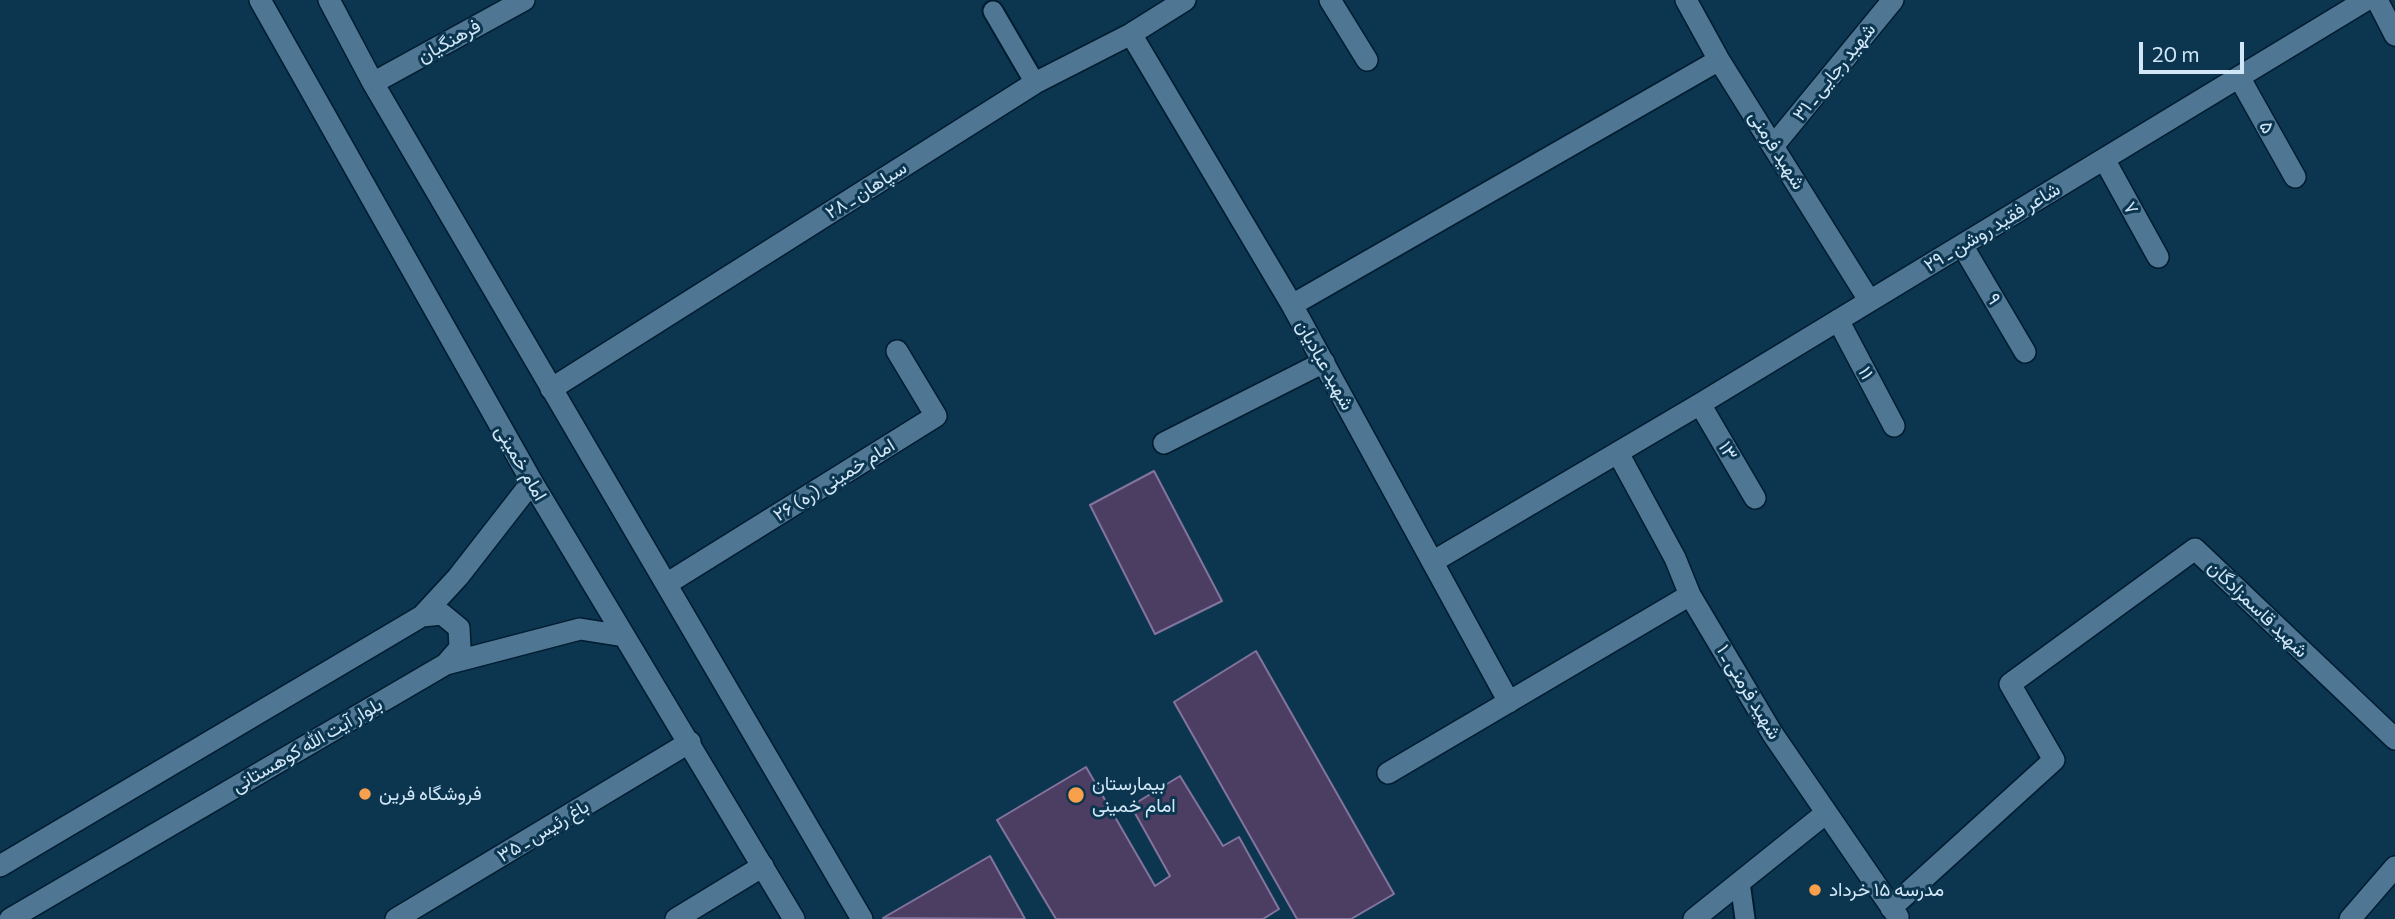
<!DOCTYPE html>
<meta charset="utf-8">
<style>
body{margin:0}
#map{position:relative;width:2395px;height:919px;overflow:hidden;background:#0c354f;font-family:Commissioner,sans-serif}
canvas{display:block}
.scale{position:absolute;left:2139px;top:42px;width:105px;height:32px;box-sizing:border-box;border:4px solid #d1e7f7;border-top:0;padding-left:9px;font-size:21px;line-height:24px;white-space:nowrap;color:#d1e7f7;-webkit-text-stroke:5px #0c354f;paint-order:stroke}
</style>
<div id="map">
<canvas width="2395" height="919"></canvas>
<div class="scale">20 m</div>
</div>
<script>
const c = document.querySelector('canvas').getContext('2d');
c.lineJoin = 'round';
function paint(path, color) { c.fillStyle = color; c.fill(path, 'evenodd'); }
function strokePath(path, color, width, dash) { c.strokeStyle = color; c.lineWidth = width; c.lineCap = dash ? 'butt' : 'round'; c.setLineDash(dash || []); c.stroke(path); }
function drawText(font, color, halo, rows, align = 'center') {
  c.font = font + ' Commissioner,Vazirmatn,sans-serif'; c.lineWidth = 6; c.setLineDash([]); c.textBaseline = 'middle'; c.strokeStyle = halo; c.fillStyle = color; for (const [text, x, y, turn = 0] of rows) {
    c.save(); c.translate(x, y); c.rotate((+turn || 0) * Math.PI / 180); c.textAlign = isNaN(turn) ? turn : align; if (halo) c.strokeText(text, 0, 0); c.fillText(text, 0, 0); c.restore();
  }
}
const building = new Path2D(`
 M 1154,471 L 1222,601 L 1155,634 L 1090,505 Z
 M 1256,651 L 1394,894 L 1351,919 L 1297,919 L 1174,702 Z
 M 1086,767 L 1155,886 L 1170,876 L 1131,806 L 1180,776 L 1223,846 L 1239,837 L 1279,909 L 1263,919 L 1056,919 L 997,820 Z
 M 990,856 L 1025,919 L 883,918 Z`);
const lane = new Path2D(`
 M 993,11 L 1035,83
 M 1740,882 L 1745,919`);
const street = new Path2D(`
 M 1330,0 L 1367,60
 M 1686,0 L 1719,60 L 1869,300
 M 2377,0 L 2395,35
 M 1131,34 L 1292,305 L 1509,702
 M 2239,77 L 2295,177
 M 1774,145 L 1893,0
 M 2104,159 L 2158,257
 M 1962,245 L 2025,352
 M 1292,305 L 1719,60
 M 1838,320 L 1894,426
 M 551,389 L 1035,83 L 1131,34 L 1185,0
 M 1700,404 L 1755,498
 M 1164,443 L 1324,362
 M 1618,453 L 1675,558 L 1690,595 L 1772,733 L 1898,917
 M 1434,561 L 1700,404 L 2366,0
 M 668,583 L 936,416 L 897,351
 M 1388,773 L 1690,595
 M 1891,908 L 2054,760 L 2010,684 L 2195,549 L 2395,739
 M 396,919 L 690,742
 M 676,919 L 763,866
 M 1694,919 L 1826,813`);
const secondary = new Path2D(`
 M 260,0 L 532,482 L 794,919
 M 329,0 L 373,83 L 862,919
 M 373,83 L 524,0
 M 422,616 L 442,614 L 459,628 L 460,648 L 446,664
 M 0,866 L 422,616 L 458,577 L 532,482
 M 10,919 L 446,664 L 580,629 L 624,636
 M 2350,919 L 2395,867`);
const markers = [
 [365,794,7,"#f9a04c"],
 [1076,795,9,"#f9a04c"],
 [1815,890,7,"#f9a04c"]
];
const streetNames = [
 ["فرهنگیان",449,41,-29],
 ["شهید رجایی ـ ۳۱",1834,72,-51],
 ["۵",2267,127,61],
 ["شهید فرمنی",1777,150,58],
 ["سپاهان ـ ۲۸",866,190,-32],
 ["۷",2131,208,61],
 ["شاعر فقید روشن ـ ۲۹",1992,227,-31],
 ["۹",1994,299,59],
 ["شهید عبادیان",1325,365,61],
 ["۱۱",1866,373,62],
 ["۱۳",1728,451,60],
 ["امام خمینی",521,463,60],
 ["امام خمینی (ره) ۲۶",834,480,-32],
 ["شهید قاسمزادگان",2258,609,44],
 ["شهید فرمنی ـ ۱",1749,692,59],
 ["بلوار آیت الله کوهستانی",307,745,-30],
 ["باغ رئیس ـ ۳۵",543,831,-31]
];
const poiNames = [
 ["بیمارستان",1092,784],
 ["امام خمینی",1092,806],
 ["فروشگاه فرین",379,794],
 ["مدرسه ۱۵ خرداد",1829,890]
];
paint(building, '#4c3e63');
strokePath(building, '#83749d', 2);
strokePath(lane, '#001c2f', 23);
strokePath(street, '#001c2f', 24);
strokePath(secondary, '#001c2f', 24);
strokePath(lane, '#4f7794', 19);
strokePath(street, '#4f7794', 21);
strokePath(secondary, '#4f7794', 21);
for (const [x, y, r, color] of markers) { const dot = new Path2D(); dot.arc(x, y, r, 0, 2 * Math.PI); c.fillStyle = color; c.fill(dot); strokePath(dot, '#0c354f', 2.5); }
drawText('19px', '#d1e7f7', '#0c354f', streetNames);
drawText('19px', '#d1e7f7', '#0c354f', poiNames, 'left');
</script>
